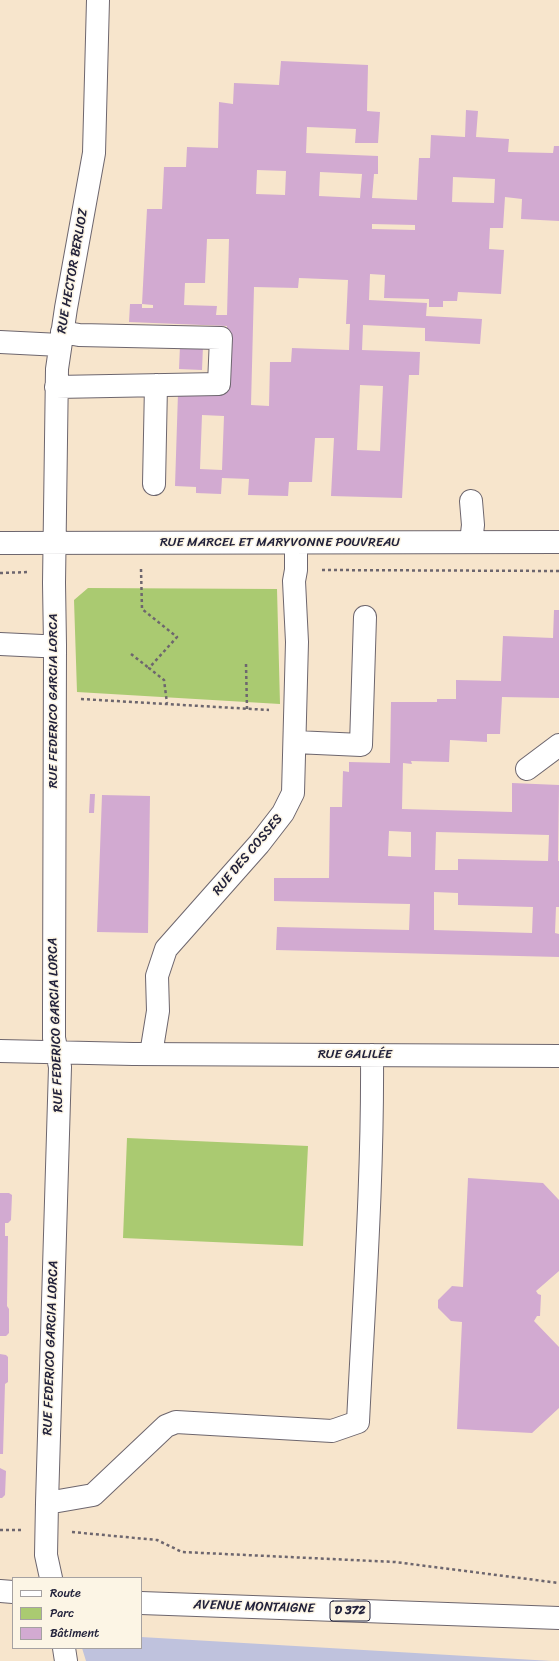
<!DOCTYPE html>
<meta charset="utf-8">
<style>
body{margin:0}
#map{position:relative;width:559px;height:1661px;overflow:hidden;background:#f7e5cc;font-family:Sriracha,sans-serif}
canvas{display:block}
.legend{position:absolute;left:12px;top:1577px;width:130px;height:72px;box-sizing:border-box;background:#fcf5e5;border:1px solid #a5a1a1;margin:0;padding:5px 7px;list-style:none;font-size:12px;color:#22223b}
.legend li{display:flex;align-items:center;gap:8px;height:20px}
.legend b{width:20px;border:1px solid #a5a1a1}
</style>
<div id="map">
<canvas width="559" height="1661"></canvas>
<ul class="legend">
<li><b style="height:5px;background:#fff"></b>Route</li>
<li><b style="height:11px;background:#aaca71"></b>Parc</li>
<li><b style="height:11px;background:#d2aad1"></b>Bâtiment</li>
</ul>
</div>
<script>
const c = document.querySelector('canvas').getContext('2d');
c.lineJoin = 'round';
function paint(path, color) { c.fillStyle = color; c.fill(path, 'evenodd'); }
function strokePath(path, color, width, dash) { c.strokeStyle = color; c.lineWidth = width; c.lineCap = dash ? 'butt' : 'round'; c.setLineDash(dash || []); c.stroke(path); }
function drawText(font, color, halo, rows, align = 'center') {
  c.font = font + ' Sriracha,sans-serif'; c.lineWidth = 3; c.setLineDash([]); c.textBaseline = 'middle'; c.strokeStyle = halo; c.fillStyle = color; for (const [text, x, y, turn = 0] of rows) {
    c.save(); c.translate(x, y); c.rotate((+turn || 0) * Math.PI / 180); c.textAlign = isNaN(turn) ? turn : align; if (halo) c.strokeText(text, 0, 0); c.fillText(text, 0, 0); c.restore();
  }
}
const industrial = new Path2D(`
 M 141,1637 L 552,1661 L 86,1661 L 82,1648 L 141,1648 Z`);
const green = new Path2D(`
 M 88,588 L 277,589 L 280,704 L 77,692 L 74,600 Z
 M 127,1138 L 308,1146 L 303,1246 L 123,1238 Z`);
const building = new Path2D(`
 M 281,61 L 368,65 L 367,111 L 380,112 L 378,143 L 355,143 L 356,129 L 307,127 L 306,153 L 378,156 L 378,174 L 374,174 L 372,198 L 417,200 L 419,158 L 430,158 L 431,135 L 465,137 L 466,110 L 478,111 L 476,137 L 509,139 L 508,152 L 553,153 L 554,146 L 559,146 L 559,221 L 521,219 L 522,199 L 505,197 L 503,228 L 490,228 L 489,249 L 504,250 L 501,294 L 458,292 L 457,301 L 443,301 L 443,307 L 429,307 L 429,299 L 384,298 L 385,275 L 370,274 L 369,300 L 427,303 L 426,316 L 482,319 L 480,344 L 425,341 L 425,328 L 363,325 L 362,350 L 420,352 L 419,375 L 409,375 L 402,498 L 331,496 L 334,438 L 315,438 L 312,482 L 289,482 L 288,496 L 248,495 L 249,479 L 222,478 L 221,494 L 196,493 L 196,487 L 175,486 L 178,393 L 225,394 L 227,326 L 129,322 L 130,304 L 142,304 L 142,308 L 153,308 L 153,305 L 142,304 L 147,209 L 162,209 L 164,167 L 186,167 L 187,147 L 218,148 L 219,102 L 233,104 L 234,83 L 279,85 ZM 257,170 L 286,171 L 285,195 L 256,194 ZM 320,172 L 362,174 L 360,198 L 319,196 ZM 453,177 L 495,179 L 494,203 L 452,202 ZM 372,224 L 415,225 L 415,230 L 372,229 ZM 207,239 L 229,239 L 227,315 L 216,315 L 217,306 L 184,305 L 185,283 L 205,283 ZM 299,278 L 348,280 L 346,324 L 350,324 L 349,350 L 292,348 L 291,362 L 270,362 L 269,406 L 251,405 L 254,287 L 298,288 ZM 360,385 L 383,386 L 380,451 L 357,450 ZM 202,415 L 224,416 L 222,470 L 200,469 Z
 M 180,346 L 203,346 L 202,370 L 179,369 Z
 M 554,610 L 559,610 L 559,698 L 502,697 L 500,734 L 487,734 L 487,742 L 450,740 L 449,762 L 411,761 L 412,764 L 403,763 L 402,809 L 512,812 L 512,783 L 559,785 L 558,861 L 559,861 L 559,907 L 556,907 L 555,933 L 559,934 L 559,957 L 276,950 L 277,927 L 409,930 L 410,904 L 274,901 L 274,878 L 329,878 L 330,807 L 342,807 L 343,771 L 349,772 L 349,762 L 390,763 L 391,702 L 437,702 L 437,699 L 456,699 L 456,680 L 501,681 L 503,636 L 553,638 ZM 389,831 L 411,832 L 411,857 L 388,856 ZM 436,832 L 549,835 L 548,861 L 458,859 L 458,870 L 435,870 ZM 434,892 L 458,893 L 458,905 L 533,907 L 532,933 L 434,930 Z
 M 90,794 L 95,794 L 94,813 L 89,813 Z
 M 102,795 L 150,796 L 148,933 L 97,932 Z
 M 468,1178 L 543,1183 L 559,1200 L 559,1271 L 536,1291 L 538,1294 L 541,1295 L 540,1316 L 537,1316 L 534,1321 L 559,1347 L 559,1408 L 532,1433 L 457,1429 L 462,1322 L 451,1321 L 438,1308 L 438,1300 L 452,1286 L 463,1287 Z
 M 0,1193 L 9,1193 L 12,1195 L 11,1220 L 8,1223 L 5,1223 L 5,1236 L 8,1236 L 7,1306 L 9,1309 L 9,1333 L 6,1336 L 0,1336 Z
 M 0,1354 L 6,1355 L 8,1357 L 8,1382 L 5,1384 L 3,1454 L 0,1454 Z
 M 0,1468 L 6,1471 L 5,1495 L 2,1498 L 0,1498 Z`);
const path = new Path2D(`
 M 141,569 L 142,609 L 177,637 L 149,668 L 164,680 L 167,703
 M 322,570 L 559,571
 M 0,573 L 29,572
 M 131,654 L 149,668
 M 246,664 L 247,709
 M 81,699 L 269,710
 M 0,1530 L 21,1530
 M 72,1532 L 157,1540 L 182,1552 L 395,1562 L 559,1583`);
const minor = new Path2D(`
 M 0,342 L 60,345
 M 56,387 L 219,384 L 221,338 L 79,335 L 62,332
 M 154,484 L 156,385
 M 471,501 L 473,525 L 471,542
 M 0,543 L 559,542
 M 0,644 L 42,646 L 55,645
 M 295,742 L 361,745 L 365,617
 M 527,769 L 559,745
 M 0,1051 L 133,1054 L 559,1056
 M 151,1054 L 158,1011 L 157,976 L 166,949 L 259,844 L 283,813 L 293,793 L 297,642 L 294,581 L 296,570 L 296,543
 M 47,1503 L 93,1495 L 166,1426 L 176,1422 L 332,1431 L 358,1422 C 364,1300 373,1177 372,1055
 M 51,1578 L 46,1555 L 47,1503 L 60,1067 L 54,1038 L 54,1008 L 55,645 L 54,583 L 57,369 L 66,308 L 94,153 L 98,0
 M 64,1648 L 66,1661`);
const major = new Path2D(`
 M 0,1591 L 13,1592
 M 141,1603 L 559,1618`);
const shields = [
 [350,1611,40]
];
const shieldNames = [
 ["D 372",350,1611]
];
const streetNames = [
 ["RUE HECTOR BERLIOZ",73,271,-80],
 ["RUE MARCEL ET MARYVONNE POUVREAU",280,543],
 ["RUE FEDERICO GARCIA LORCA",54,701,-90],
 ["RUE DES COSSES",248,855,-50],
 ["RUE FEDERICO GARCIA LORCA",56,1025,-92],
 ["RUE GALILÉE",355,1055],
 ["RUE FEDERICO GARCIA LORCA",51,1348,-88],
 ["AVENUE MONTAIGNE",254,1607,2]
];
paint(industrial, '#bfc2dd');
paint(green, '#aaca71');
paint(building, '#d2aad1');
strokePath(minor, '#6d666e', 24);
strokePath(major, '#6d666e', 24);
strokePath(path, '#6d666e', 2.5, [3, 3]);
strokePath(minor, '#fff', 22);
strokePath(major, '#fff', 22);
for (const [x, y, w] of shields) { const box = new Path2D(); box.roundRect(x - w / 2, y - 10, w, 20, 3); c.fillStyle = '#fcf5e5'; c.fill(box); strokePath(box, '#22223b', 1); }
drawText('bold 12px', '#22223b', null, shieldNames);
drawText('13px', '#22223b', '#fcf5e5', streetNames);
</script>
